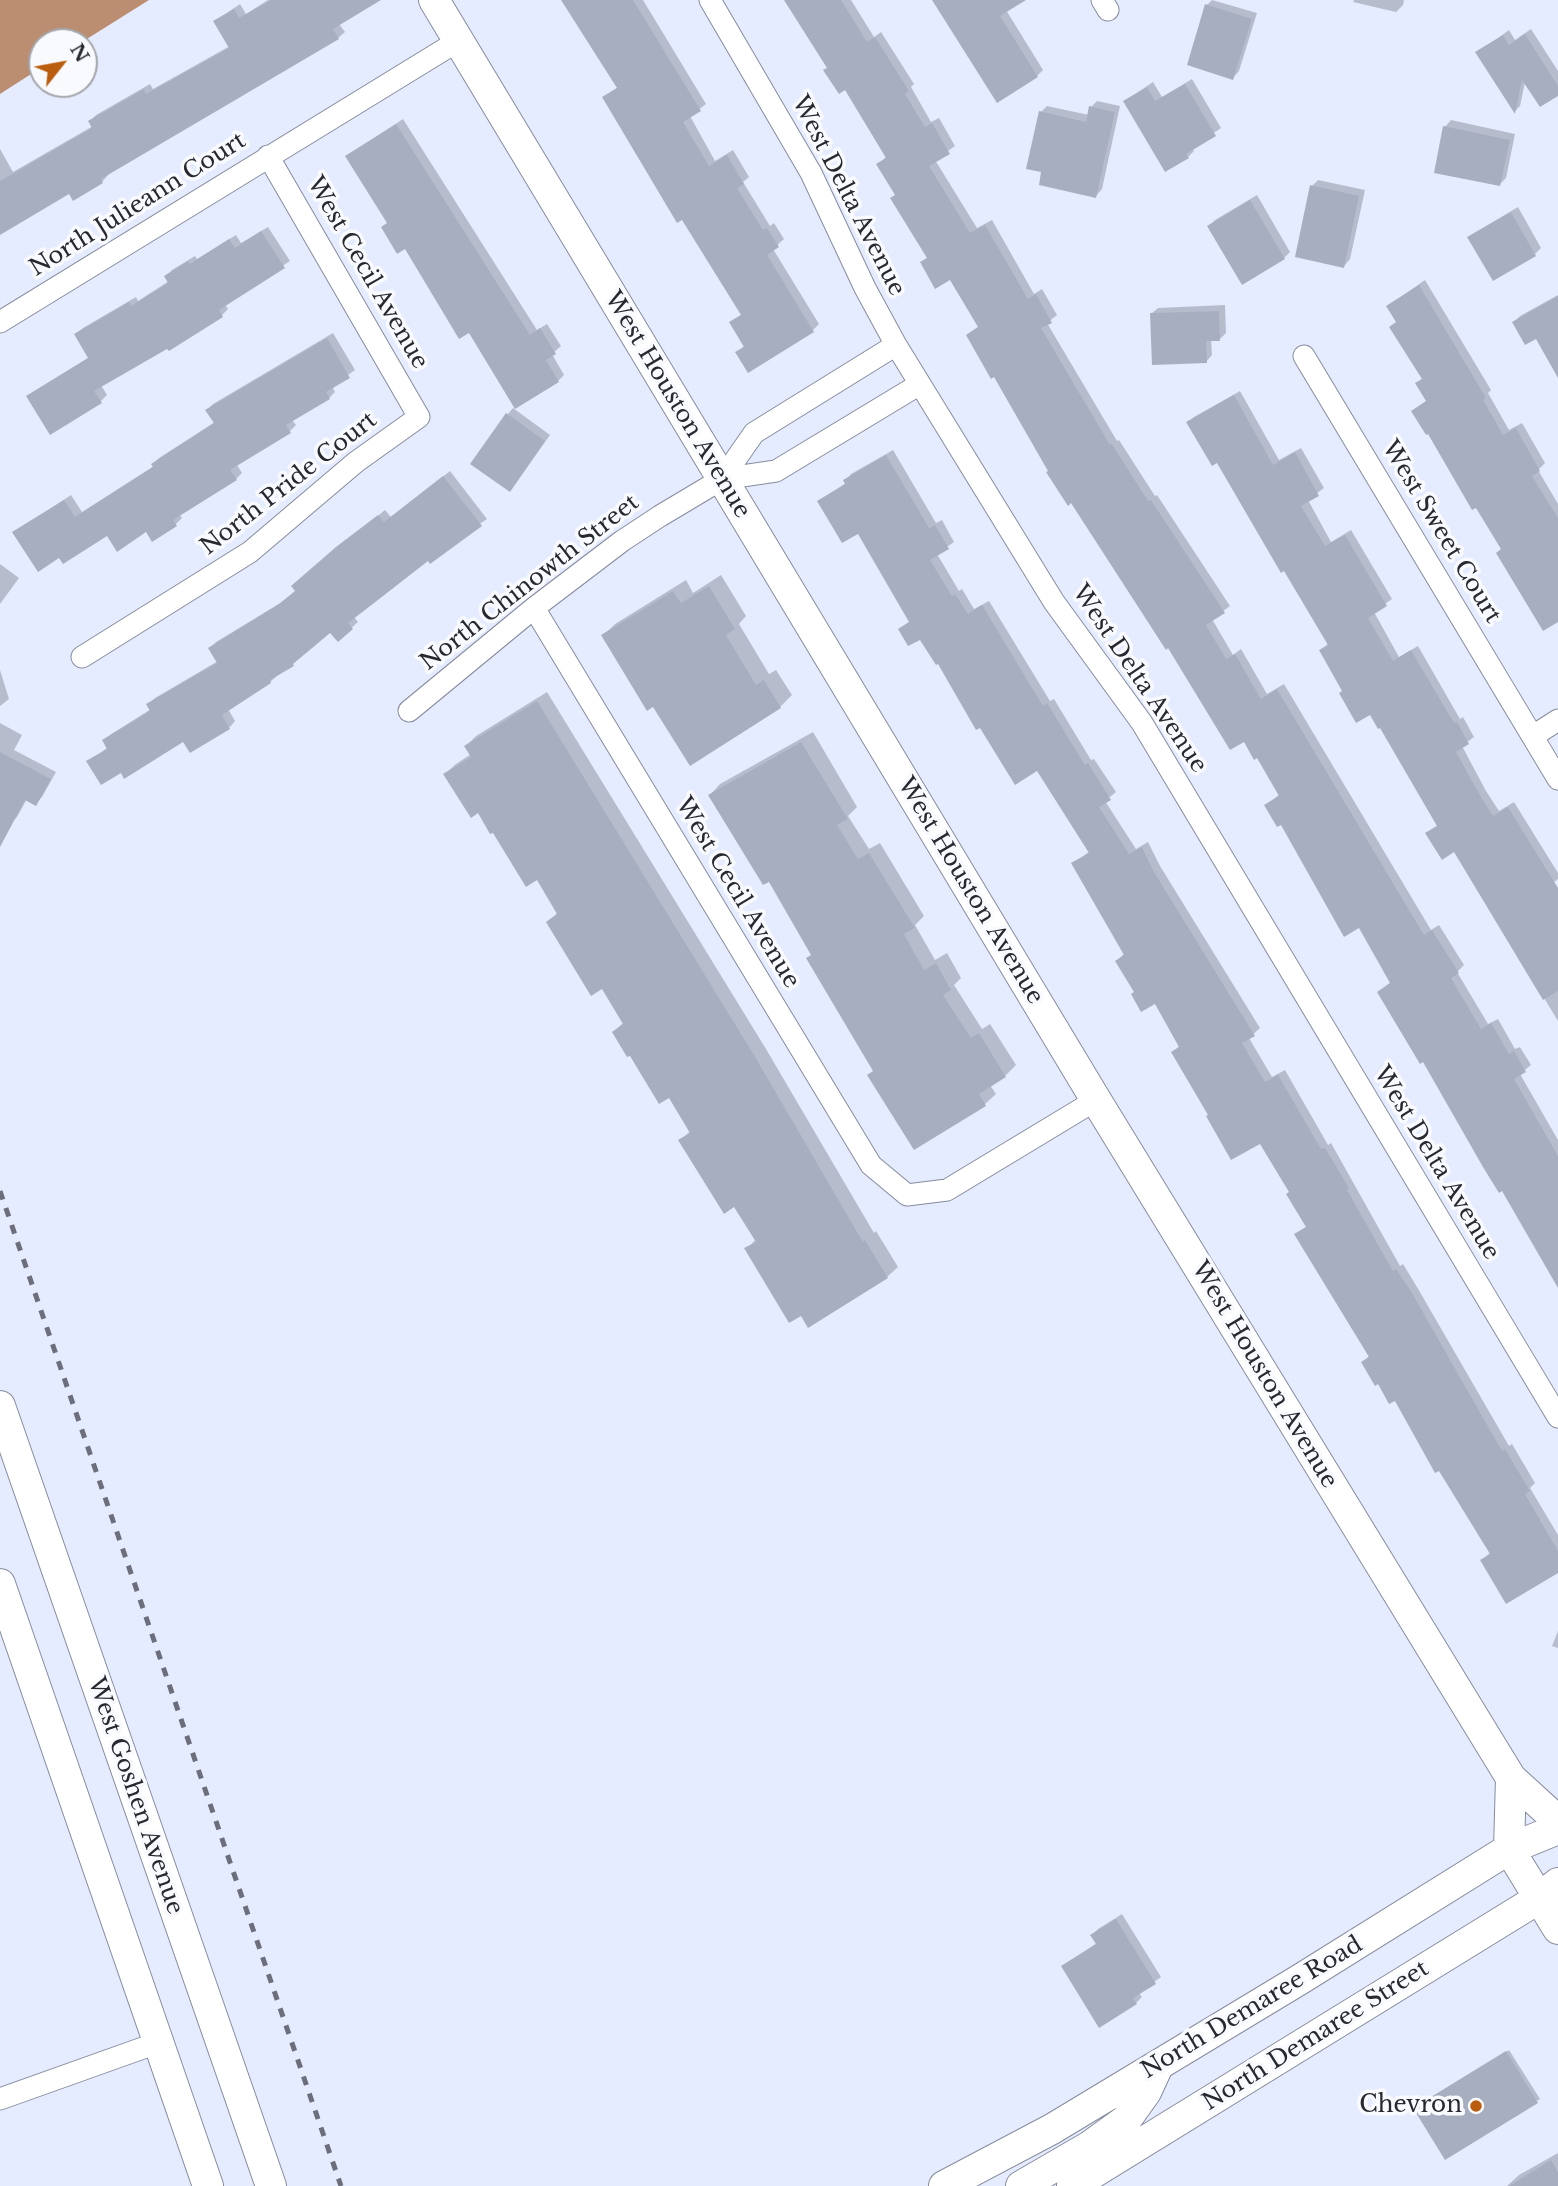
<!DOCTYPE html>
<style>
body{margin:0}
#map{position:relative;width:1558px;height:2186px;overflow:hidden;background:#e5ecff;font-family:"Libre Baskerville",serif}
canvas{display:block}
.north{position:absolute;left:28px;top:28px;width:70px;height:70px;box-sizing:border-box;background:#f8fafd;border:2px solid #a4a6ab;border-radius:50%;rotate:59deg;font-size:19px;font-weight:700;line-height:28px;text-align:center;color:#272930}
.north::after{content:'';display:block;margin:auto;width:24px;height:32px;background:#bb5d0e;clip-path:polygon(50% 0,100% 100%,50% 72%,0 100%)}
</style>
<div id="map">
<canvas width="1558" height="2186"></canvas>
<div class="north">N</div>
</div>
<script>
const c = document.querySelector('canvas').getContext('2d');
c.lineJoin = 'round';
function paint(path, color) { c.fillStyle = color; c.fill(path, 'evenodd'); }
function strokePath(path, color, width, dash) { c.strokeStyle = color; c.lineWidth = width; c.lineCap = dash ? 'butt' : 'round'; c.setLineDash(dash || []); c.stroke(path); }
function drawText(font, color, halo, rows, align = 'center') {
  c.font = font + ' "Libre Baskerville",serif'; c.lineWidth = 7; c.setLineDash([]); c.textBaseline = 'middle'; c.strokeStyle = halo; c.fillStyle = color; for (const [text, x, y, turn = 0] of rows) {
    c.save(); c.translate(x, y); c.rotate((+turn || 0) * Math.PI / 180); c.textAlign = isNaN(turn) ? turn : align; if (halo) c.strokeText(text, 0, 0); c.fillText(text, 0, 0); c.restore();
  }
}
const water = new Path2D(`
 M 0,0 L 149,0 L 82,42 L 42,42 L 42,67 L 0,94 Z`);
const shadow = new Path2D(`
 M 268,0 L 367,0 L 339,24 L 345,32 L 338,38 L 107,174 L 108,175 L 102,182 L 70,192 L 0,233 L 0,149 L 13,172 L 93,126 L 90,121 L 96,115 L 150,84 L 153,89 L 230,46 L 215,21 L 240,4 L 246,14 Z
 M 563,0 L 643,0 L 706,104 L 690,116 L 715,161 L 733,150 L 749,177 L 743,182 L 770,226 L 774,223 L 784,239 L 773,249 L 819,324 L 813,330 L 748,370 L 737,353 L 745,345 L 731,323 L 742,314 L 605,97 L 618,87 Z
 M 787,0 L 851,0 L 874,37 L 881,32 L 914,84 L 911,87 L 931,122 L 939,118 L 955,146 L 935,160 L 977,228 L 992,220 L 1034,294 L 1042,289 L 1057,315 L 1047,323 L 1117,441 L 1119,440 L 1155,496 L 1157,495 L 1230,606 L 1212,619 L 1233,655 L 1241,649 L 1267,694 L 1284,684 L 1431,930 L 1439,925 L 1464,965 L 1457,972 L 1488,1024 L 1498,1019 L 1515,1049 L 1520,1047 L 1531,1065 L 1520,1074 L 1558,1140 L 1558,1284 L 1424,1059 L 1379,992 L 1391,982 L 1360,926 L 1266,805 L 1280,794 L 1258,755 L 1169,646 L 1050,470 L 995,375 L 968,335 L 979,326 L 951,278 L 922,262 L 928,257 L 879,164 L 887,156 L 846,88 L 828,67 Z
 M 940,0 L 1020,0 L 1006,10 L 1043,70 L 1037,76 Z
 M 1212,0 L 1257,13 L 1239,71 L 1233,78 L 1207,5 Z
 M 1354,0 L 1404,0 L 1403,5 L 1396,12 L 1353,2 Z
 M 1531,29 L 1558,71 L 1558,94 L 1525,82 L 1520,106 L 1515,111 L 1478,53 L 1509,30 L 1515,40 Z
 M 1192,79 L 1221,128 L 1192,148 L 1194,151 L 1188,157 L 1125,101 L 1153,82 L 1162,97 Z
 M 1097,101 L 1120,106 L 1102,189 L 1096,196 L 1043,171 L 1041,112 L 1047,106 L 1089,115 L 1091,107 Z
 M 403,119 L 537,330 L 547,324 L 561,346 L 552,354 L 564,375 L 558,381 L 469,331 L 405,247 L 383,227 L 388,222 L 347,156 Z
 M 1451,120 L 1515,134 L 1506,178 L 1500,184 L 1445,127 Z
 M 1318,180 L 1365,190 L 1350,259 L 1344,266 L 1312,186 Z
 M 1257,195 L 1290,252 L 1284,258 L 1209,226 L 1215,220 Z
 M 1518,207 L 1541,248 L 1535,254 L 1493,278 L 1469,238 L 1476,232 Z
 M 268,227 L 290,261 L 225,304 L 228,309 L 222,315 L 169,349 L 167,346 L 101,385 L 107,395 L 101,401 L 29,397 L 35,391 L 90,357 L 76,334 L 83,328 L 136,297 L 138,301 L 169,281 L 166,277 L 172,270 L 195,256 L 197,259 L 236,235 L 241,243 Z
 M 1425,280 L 1491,390 L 1488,393 L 1509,430 L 1522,423 L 1545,463 L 1538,470 L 1558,504 L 1558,623 L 1503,548 L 1413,411 L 1428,400 L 1418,383 L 1424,377 L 1388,306 Z
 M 1558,295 L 1558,352 L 1514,322 L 1520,316 Z
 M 1225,305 L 1226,333 L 1220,339 L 1211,339 L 1212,355 L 1206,362 L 1151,314 L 1158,308 Z
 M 333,333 L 355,370 L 332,386 L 335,392 L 329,398 L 292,420 L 296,425 L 290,431 L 237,465 L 242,473 L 236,479 L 179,514 L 182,518 L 176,524 L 153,539 L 147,530 L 108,534 L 60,556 L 15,532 L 71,495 L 82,512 L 154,466 L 153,464 L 159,458 L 215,422 L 207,410 L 213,404 Z
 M 1240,391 L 1279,460 L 1301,448 L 1324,488 L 1308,500 L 1331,542 L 1351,530 L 1392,599 L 1374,612 L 1399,657 L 1418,646 L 1460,719 L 1463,717 L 1474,737 L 1462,746 L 1486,791 L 1499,811 L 1514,802 L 1558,873 L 1558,879 L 1554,882 L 1558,903 L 1558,1021 L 1454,850 L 1428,833 L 1438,825 L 1381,725 L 1370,713 L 1344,690 L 1321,650 L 1329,643 L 1218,460 L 1188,423 L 1194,417 Z
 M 513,408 L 550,435 L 516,483 L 507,415 Z
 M 893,450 L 936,523 L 942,520 L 954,542 L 937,554 L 959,591 L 962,589 L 974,609 L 989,601 L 1050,701 L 1054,699 L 1091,760 L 1094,759 L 1116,792 L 1105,801 L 1136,849 L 1148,842 L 1160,866 L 1260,1028 L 1249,1038 L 1272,1077 L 1285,1070 L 1328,1145 L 1331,1143 L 1400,1266 L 1403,1264 L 1417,1287 L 1509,1446 L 1512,1444 L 1535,1483 L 1530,1488 L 1558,1535 L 1558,1571 L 1482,1560 L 1491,1552 L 1395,1399 L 1363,1362 L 1370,1355 L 1296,1235 L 1307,1226 L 1291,1191 L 1261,1141 L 1210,1115 L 1174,1052 L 1180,1045 L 1155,1002 L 1135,992 L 1117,961 L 1125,953 L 1073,864 L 1090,851 L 1037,769 L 938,662 L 920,637 L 900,630 L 911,621 L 859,531 L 819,502 L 846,483 L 845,481 L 851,474 Z
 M 450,471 L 487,519 L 428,559 L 354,617 L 358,622 L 338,640 L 330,631 L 270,682 L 228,709 L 235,721 L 229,728 L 191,750 L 184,739 L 121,770 L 89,762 L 108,747 L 104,741 L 110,735 L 151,709 L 149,704 L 155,698 L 218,661 L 210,648 L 216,642 L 287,599 L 297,590 L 300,580 L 385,510 L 391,517 Z
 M 0,564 L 19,578 L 0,604 Z
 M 721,575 L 746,616 L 739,624 L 769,674 L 776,670 L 792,695 L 780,707 L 691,764 L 654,705 L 603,636 L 615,624 L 686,580 L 693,593 Z
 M 0,670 L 9,699 L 0,706 Z
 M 547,692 L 766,1049 L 874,1233 L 876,1231 L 898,1267 L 887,1277 L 809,1325 L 747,1249 L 756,1239 L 735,1204 L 681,1140 L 690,1131 L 669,1096 L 614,1032 L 624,1022 L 603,987 L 548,923 L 558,912 L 537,878 L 445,774 L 456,764 L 471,754 L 466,746 L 476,736 Z
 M 0,723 L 22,735 L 14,750 L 56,772 L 42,797 L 36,803 L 27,799 L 17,817 L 11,823 L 0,818 Z
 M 813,732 L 857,807 L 848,816 L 869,849 L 880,843 L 924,916 L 915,925 L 935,960 L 947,953 L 961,978 L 954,985 L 982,1029 L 990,1024 L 1016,1065 L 1005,1076 L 990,1085 L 996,1094 L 985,1104 L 914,1148 L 813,954 L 770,880 L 710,795 L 720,784 Z
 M 1558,1631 L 1558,1648 L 1552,1646 Z
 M 1122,1914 L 1161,1977 L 1139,1993 L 1142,1997 L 1136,2003 L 1063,1966 L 1097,1943 L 1092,1935 L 1098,1929 Z
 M 1509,2050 L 1540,2099 L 1445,2158 L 1418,2106 Z
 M 1558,2153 L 1558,2186 L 1507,2186 L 1519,2175 Z`);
const building = new Path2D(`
 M 271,0 L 381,0 L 333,29 L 339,39 L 101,179 L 103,183 L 73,201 L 69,194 L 0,235 L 0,181 L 92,128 L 88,121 L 144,89 L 146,94 L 229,48 L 213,21 L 234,9 L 239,18 Z
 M 561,0 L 633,0 L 701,111 L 683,122 L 709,166 L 727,155 L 744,184 L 737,188 L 763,230 L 767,228 L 779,247 L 767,255 L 814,332 L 748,373 L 735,352 L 744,347 L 729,322 L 741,315 L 682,220 L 677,223 L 602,97 L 617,88 Z
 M 784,0 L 841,0 L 867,42 L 875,37 L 909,91 L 905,94 L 925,127 L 932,123 L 950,154 L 929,166 L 970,233 L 985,225 L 1028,299 L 1036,294 L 1052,323 L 1041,328 L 1110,445 L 1112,444 L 1148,501 L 1151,500 L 1225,613 L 1206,625 L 1226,659 L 1235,654 L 1261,699 L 1277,689 L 1424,935 L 1432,930 L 1459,973 L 1451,978 L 1481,1029 L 1491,1023 L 1509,1054 L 1514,1051 L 1526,1072 L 1514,1079 L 1558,1156 L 1558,1288 L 1502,1191 L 1499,1193 L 1483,1167 L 1423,1062 L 1420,1064 L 1377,992 L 1390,983 L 1359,928 L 1344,937 L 1281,825 L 1277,827 L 1264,805 L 1279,796 L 1257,758 L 1254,760 L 1244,742 L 1230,750 L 1168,648 L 1166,650 L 1071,503 L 1068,506 L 1046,472 L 1048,471 L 994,377 L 991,379 L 966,335 L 978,327 L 950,280 L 935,289 L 920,262 L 927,258 L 890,198 L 895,195 L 876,164 L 886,158 L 845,90 L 839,94 L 823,70 L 827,68 Z
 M 932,0 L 1026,0 L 1000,16 L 1038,77 L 997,103 Z
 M 1205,4 L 1252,19 L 1233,80 L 1187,65 Z
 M 1525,34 L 1558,86 L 1558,96 L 1540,107 L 1522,80 L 1515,114 L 1475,52 L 1503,35 L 1509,45 Z
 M 1185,84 L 1216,136 L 1186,154 L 1189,158 L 1165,172 L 1123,101 L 1147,87 L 1155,101 Z
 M 1089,106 L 1115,112 L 1096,198 L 1039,185 L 1041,172 L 1026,169 L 1039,111 L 1086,122 Z
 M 396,124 L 530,335 L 540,328 L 556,354 L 546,360 L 559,382 L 515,409 L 469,333 L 459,339 L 405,249 L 397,254 L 381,227 L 387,223 L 345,156 Z
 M 1443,126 L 1510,140 L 1500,186 L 1434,173 Z
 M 1310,185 L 1359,196 L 1344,268 L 1295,257 Z
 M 1250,200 L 1285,259 L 1242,285 L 1207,226 Z
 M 1511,212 L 1536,256 L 1493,281 L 1467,237 Z
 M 261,231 L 285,268 L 219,310 L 223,317 L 169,351 L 167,349 L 94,391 L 102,403 L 50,435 L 26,396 L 88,358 L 74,334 L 129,302 L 131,306 L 168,283 L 164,276 L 188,261 L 190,264 L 229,239 L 235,248 Z
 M 1419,285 L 1486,398 L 1483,400 L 1503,435 L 1516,428 L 1540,471 L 1532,476 L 1558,518 L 1558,622 L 1543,631 L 1496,553 L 1501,549 L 1476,508 L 1472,510 L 1428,434 L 1426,435 L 1411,411 L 1426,401 L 1415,383 L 1422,379 L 1389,327 L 1396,322 L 1386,306 Z
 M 1558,296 L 1558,378 L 1536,339 L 1525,345 L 1512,322 Z
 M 1219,311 L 1220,341 L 1206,341 L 1207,363 L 1152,365 L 1150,313 Z
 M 327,338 L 350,378 L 326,392 L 330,399 L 286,425 L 291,433 L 230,470 L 237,480 L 173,520 L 177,526 L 152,542 L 146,532 L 117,552 L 107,536 L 63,564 L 59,558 L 38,572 L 12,532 L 64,500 L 75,517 L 153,467 L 151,464 L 214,423 L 205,410 Z
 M 1234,395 L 1273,465 L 1295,452 L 1319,496 L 1301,506 L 1325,546 L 1345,535 L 1387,606 L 1368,618 L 1393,661 L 1411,650 L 1454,723 L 1457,722 L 1469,744 L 1456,752 L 1481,797 L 1493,816 L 1508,807 L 1558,888 L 1558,991 L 1543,1000 L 1454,852 L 1442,860 L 1425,833 L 1437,826 L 1380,728 L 1378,729 L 1370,715 L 1356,723 L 1339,693 L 1342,691 L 1319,650 L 1328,645 L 1284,571 L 1281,573 L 1217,463 L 1212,466 L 1186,422 Z
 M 506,413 L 545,441 L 510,492 L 470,464 Z
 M 886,455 L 929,528 L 935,525 L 949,549 L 930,560 L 952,596 L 955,594 L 968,614 L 982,605 L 1043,706 L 1047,703 L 1085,765 L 1088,763 L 1111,800 L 1099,807 L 1129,854 L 1142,847 L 1154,872 L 1255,1036 L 1242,1043 L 1265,1082 L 1278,1075 L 1321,1149 L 1325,1148 L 1349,1188 L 1347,1190 L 1393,1271 L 1396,1269 L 1412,1293 L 1502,1451 L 1505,1449 L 1530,1491 L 1525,1494 L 1558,1551 L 1558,1573 L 1506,1604 L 1480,1560 L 1490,1554 L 1439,1471 L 1435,1473 L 1395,1401 L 1389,1404 L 1378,1384 L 1375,1386 L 1361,1362 L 1369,1357 L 1294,1234 L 1306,1227 L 1286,1194 L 1289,1192 L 1260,1144 L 1231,1160 L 1206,1116 L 1208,1115 L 1171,1052 L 1179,1047 L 1155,1004 L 1141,1012 L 1131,994 L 1134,992 L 1115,961 L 1124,955 L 1071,863 L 1089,853 L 1037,771 L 1015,785 L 980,728 L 976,730 L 938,664 L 936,665 L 920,640 L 908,646 L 898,629 L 909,622 L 858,534 L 842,543 L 817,501 L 845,484 L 843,480 Z
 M 443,476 L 482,526 L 430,564 L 428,561 L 365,610 L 348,623 L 353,629 L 338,642 L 330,633 L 293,664 L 294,666 L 270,680 L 271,683 L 222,715 L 230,729 L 190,753 L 183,742 L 124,779 L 121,773 L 101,785 L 86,761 L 107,749 L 102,740 L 150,711 L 146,704 L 217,663 L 208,648 L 279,604 L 295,591 L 291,586 L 336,547 L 378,515 L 384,522 Z
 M 709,586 L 735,629 L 726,635 L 756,685 L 764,680 L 781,708 L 690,766 L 653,707 L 647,711 L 601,635 L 673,591 L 681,603 Z
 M 537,701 L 757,1060 L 863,1242 L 865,1240 L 888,1278 L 808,1328 L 801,1316 L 789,1323 L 744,1248 L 756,1242 L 734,1207 L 724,1214 L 678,1140 L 690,1133 L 669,1098 L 659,1104 L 630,1056 L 627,1057 L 612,1032 L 623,1024 L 602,989 L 591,996 L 546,922 L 557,914 L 537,880 L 526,887 L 493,833 L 490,834 L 478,813 L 471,818 L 443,774 L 471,757 L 464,746 Z
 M 801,742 L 848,819 L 837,825 L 858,859 L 869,853 L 915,928 L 904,934 L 924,970 L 936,963 L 951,990 L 943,995 L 971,1038 L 979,1033 L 1006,1077 L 979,1094 L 986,1106 L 914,1150 L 867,1075 L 873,1071 L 806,958 L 811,955 L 769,882 L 763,885 L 708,795 Z
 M 0,752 L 51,779 L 36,806 L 25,800 L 0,847 Z
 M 1116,1919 L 1156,1984 L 1133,1998 L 1137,2004 L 1099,2028 L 1061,1966 L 1096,1944 L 1090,1935 Z
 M 1506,2051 L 1538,2103 L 1445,2160 L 1413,2108 Z
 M 1551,2160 L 1558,2172 L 1558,2186 L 1509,2186 Z`);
const street = new Path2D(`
 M 710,0 L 811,173 L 865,288 L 896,345 L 1054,602 L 1142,723 L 1558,1417
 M 1102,0 L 1108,10
 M 0,322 L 458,41
 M 1304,356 L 1558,779
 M 722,479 L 754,433 L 896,345
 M 534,608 L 871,1165 L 907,1195 L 947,1190 L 1096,1100
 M 82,657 L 250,552 L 356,462 L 419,417 L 268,156
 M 409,711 L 534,608 L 622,541 L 660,516 L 722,479 L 776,471 L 920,384
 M 1533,736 L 1558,720
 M 0,2099 L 157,2043`);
const secondary = new Path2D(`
 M 434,0 L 1096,1100 L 1511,1778 L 1558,1821
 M 0,1406 L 271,2186
 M 0,1584 L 208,2186
 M 1511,1778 L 1509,1849 L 1558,1929
 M 944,2186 L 1052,2129 L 1299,1980 L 1509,1849 L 1558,1829
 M 1021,2186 L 1090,2146 L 1126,2120 L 1146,2092 L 1158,2066
 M 1072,2186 L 1538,1899 L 1558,1883`);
const rail = new Path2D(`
 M 0,1191 L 341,2186`);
const markers = [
 [1476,2106,7,"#bb5d0e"]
];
const streetNames = [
 ["West Delta Avenue",848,196,63],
 ["North Julieann Court",138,205,-32],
 ["West Cecil Avenue",367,273,60],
 ["West Houston Avenue",677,405,59],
 ["North Pride Court",289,484,-38],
 ["West Sweet Court",1441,532,59],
 ["North Chinowth Street",530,583,-38],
 ["West Delta Avenue",1139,679,56],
 ["West Houston Avenue",970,891,59],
 ["West Cecil Avenue",737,893,59],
 ["West Delta Avenue",1436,1163,59],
 ["West Houston Avenue",1264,1375,59],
 ["West Goshen Avenue",135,1796,71],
 ["North Demaree Road",1252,2008,-31],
 ["North Demaree Street",1316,2036,-32]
];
const poiNames = [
 ["Chevron",1462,2106]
];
paint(water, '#bb8d71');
paint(shadow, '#0003');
paint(building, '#a7aec0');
strokePath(street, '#868c9d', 23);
strokePath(secondary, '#868c9d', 32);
strokePath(street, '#fff', 21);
strokePath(secondary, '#fff', 30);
strokePath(rail, '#6c6f7b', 5, [9, 9]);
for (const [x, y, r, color] of markers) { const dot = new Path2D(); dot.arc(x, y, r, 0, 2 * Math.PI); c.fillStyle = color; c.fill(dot); strokePath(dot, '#f8fafd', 2.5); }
drawText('23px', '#272930', '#f8fafd', streetNames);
drawText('23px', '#272930', '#f8fafd', poiNames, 'right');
</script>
